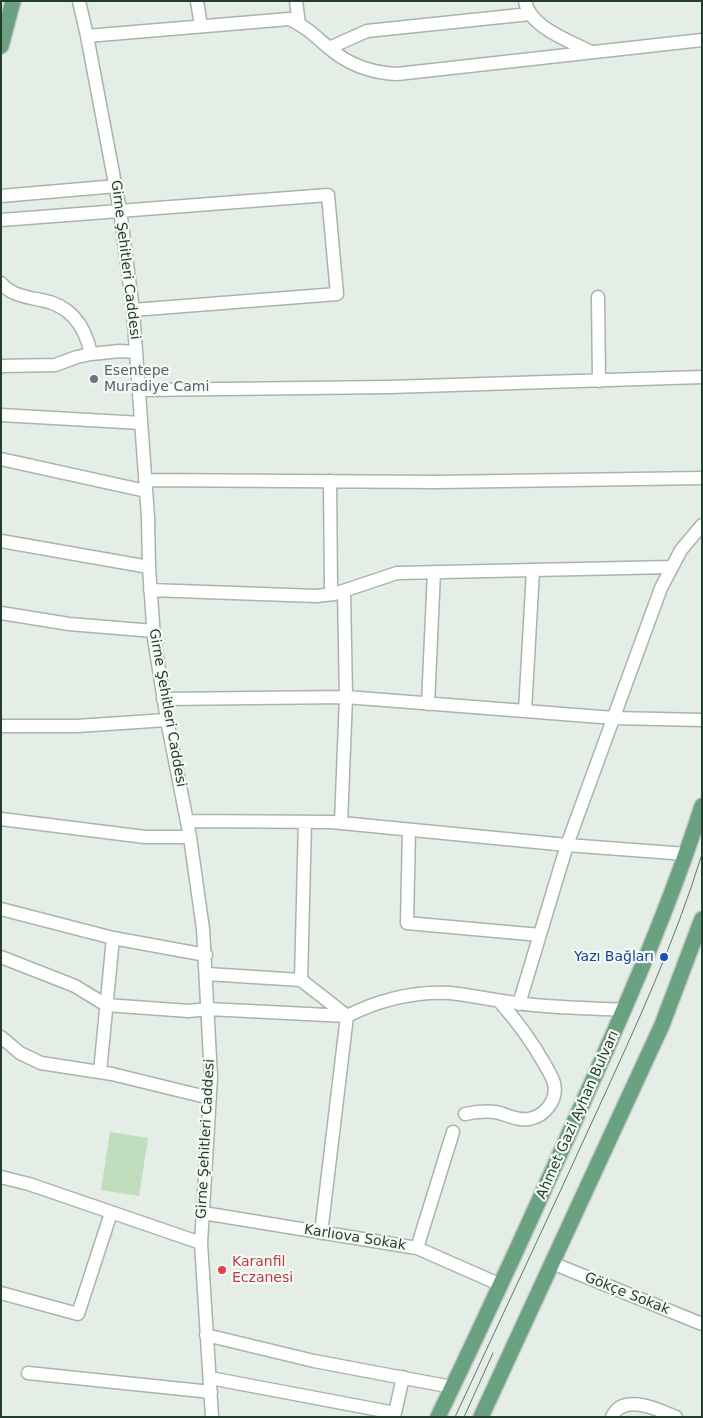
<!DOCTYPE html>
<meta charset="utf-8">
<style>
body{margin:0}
#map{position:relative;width:703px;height:1418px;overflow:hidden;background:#e4ede6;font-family:"DejaVu Sans",sans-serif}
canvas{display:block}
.frame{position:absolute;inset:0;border:2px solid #243e2e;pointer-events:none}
</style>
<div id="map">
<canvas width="703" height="1418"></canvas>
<div class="frame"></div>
</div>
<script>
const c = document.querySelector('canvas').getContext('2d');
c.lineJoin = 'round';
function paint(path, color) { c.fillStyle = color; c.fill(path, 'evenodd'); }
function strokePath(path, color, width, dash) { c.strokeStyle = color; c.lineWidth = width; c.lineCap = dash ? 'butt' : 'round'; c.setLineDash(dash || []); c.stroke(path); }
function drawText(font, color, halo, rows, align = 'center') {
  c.font = font + ' "DejaVu Sans",sans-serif'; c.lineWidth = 4.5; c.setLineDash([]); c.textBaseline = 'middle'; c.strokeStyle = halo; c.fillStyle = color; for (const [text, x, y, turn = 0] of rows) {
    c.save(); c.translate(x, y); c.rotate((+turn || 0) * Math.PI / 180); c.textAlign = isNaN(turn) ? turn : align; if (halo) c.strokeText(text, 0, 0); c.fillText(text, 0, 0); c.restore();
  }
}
const green = new Path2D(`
 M 110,1132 L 148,1138 L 139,1196 L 101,1190 Z`);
const minor = new Path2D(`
 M 79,1 L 87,36 L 120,210 L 133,310 L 148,517 L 149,567 L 154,638 L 167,720 L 190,837 L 203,929 L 211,1077 L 201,1243 L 212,1417
 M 197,1 L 201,26
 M 296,1 L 299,24
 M 525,1 C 529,27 570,41 591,52
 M 87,36 L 289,19 C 307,27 315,36 329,48 C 349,65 371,73 397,74 L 702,40
 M 329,48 L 367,31 L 530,14
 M 1,196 L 117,186
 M 1,220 L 328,195 L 337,294 L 133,310
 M 1,283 C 11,295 26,297 41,300 C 70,305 85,325 91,354
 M 598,297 L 599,381
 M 1,366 L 55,365 L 77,357 L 91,354 L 120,351 L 136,352
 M 139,390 L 390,387 L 702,377
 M 1,415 L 141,423
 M 1,459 L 146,491
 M 146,480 L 437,482 L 702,478
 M 330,481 L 331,589 L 334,594
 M 1,541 L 149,567
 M 150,590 L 316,596 L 334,594 L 397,573 L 671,567
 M 1,613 L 69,624 L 154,631
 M 163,699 L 346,697 L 614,718 L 702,720
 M 428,704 L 434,572
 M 525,711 L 533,570
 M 1,726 L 77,726 L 167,720
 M 1,819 L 145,837 L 190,837
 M 187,821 L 331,822 L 567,845 L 686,854
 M 341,823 L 346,697 L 344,591
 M 409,830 L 407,923 L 540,935
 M 1,909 L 113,938 L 206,955
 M 1,957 L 75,986 L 106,1005 L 189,1011 L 208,1009 L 347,1016 C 379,1000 413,991 450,993 C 472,995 495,1001 517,1003 C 553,1008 589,1008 624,1010
 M 207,974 L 301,980 L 347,1016 L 321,1233
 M 301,980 L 305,822
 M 519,1004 L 567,845 L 661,588 L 681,550 L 702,525
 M 1,1037 L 20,1053 L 41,1063 L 112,1074 L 210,1098
 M 100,1072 L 113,938
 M 465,1114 C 475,1112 485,1111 495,1112 C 507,1114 516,1121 529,1119 C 545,1116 558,1100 554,1083 C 552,1076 547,1069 544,1063 C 531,1040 516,1020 499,1001
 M 1,1177 L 29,1184 L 201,1243
 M 203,1213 L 417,1248 L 501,1285
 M 417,1248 L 453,1132
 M 552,1263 L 702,1324
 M 1,1293 L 78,1314 L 111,1213
 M 206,1335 L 314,1361 L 452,1387
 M 28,1373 L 211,1392
 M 210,1378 L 395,1413 L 403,1377
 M 612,1417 C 623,1392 659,1410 676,1417`);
const major = new Path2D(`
 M 1,46 L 13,1
 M 438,1417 C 490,1309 540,1200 588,1091 C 630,997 671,903 702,806
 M 481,1417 L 662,1025 L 702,919`);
const tram = new Path2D(`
 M 455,1417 C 503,1314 551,1212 598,1109 C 636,1026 675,942 702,854
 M 464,1417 L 493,1353`);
const markers = [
 [94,379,5,"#6b7280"],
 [664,957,5,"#1a4fb4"],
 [222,1270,5,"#e0444e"]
];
const streetNames = [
 ["Girne Şehitleri Caddesi",125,260,83],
 ["Girne Şehitleri Caddesi",167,708,80],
 ["Ahmet Gazi Ayhan Bulvarı",578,1115,-66],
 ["Girne Şehitleri Caddesi",206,1139,-87],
 ["Karlıova Sokak",355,1238,9],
 ["Gökçe Sokak",627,1294,22]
];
const worshipNames = [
 ["Esentepe",104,371],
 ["Muradiye Cami",104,387]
];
const transitNames = [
 ["Yazı Bağları",654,957]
];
const healthNames = [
 ["Karanfil",232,1262],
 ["Eczanesi",232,1278]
];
paint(green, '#c0ddbe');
strokePath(minor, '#a7b5ab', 15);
strokePath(major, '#c2c9c4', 18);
strokePath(minor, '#fff', 12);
strokePath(major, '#6aa180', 15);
strokePath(tram, '#5f7969', 1);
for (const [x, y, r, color] of markers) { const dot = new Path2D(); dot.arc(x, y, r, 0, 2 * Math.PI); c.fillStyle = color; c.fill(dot); strokePath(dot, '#f4f9f5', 2); }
drawText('14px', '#243e2e', '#f4f9f5', streetNames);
drawText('14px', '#5b616d', '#f4f9f5', worshipNames, 'left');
drawText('14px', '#164399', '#f4f9f5', transitNames, 'right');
drawText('14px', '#be3a42', '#f4f9f5', healthNames, 'left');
</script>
